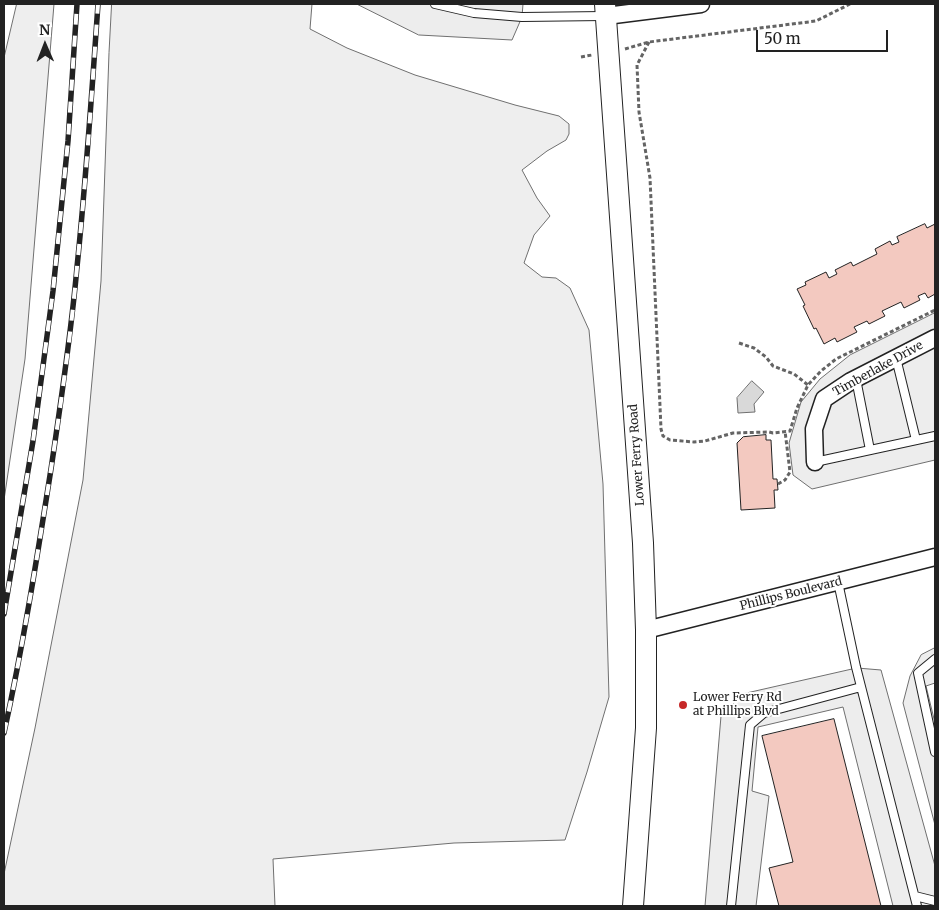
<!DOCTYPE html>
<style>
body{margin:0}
#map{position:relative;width:939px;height:910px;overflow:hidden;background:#fff;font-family:Merriweather,serif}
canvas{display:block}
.frame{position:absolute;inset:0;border:5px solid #222;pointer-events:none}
.north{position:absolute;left:20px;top:20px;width:50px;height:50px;-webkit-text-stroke:4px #fff;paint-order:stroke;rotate:359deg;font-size:14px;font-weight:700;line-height:20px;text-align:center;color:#222}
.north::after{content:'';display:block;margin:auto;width:18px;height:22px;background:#222;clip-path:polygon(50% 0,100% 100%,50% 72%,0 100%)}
.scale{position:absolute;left:756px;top:30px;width:132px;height:22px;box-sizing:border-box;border:2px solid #222;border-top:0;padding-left:6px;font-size:15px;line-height:18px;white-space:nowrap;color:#222;-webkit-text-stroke:4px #fff;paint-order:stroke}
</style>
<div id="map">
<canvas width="939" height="910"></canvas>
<div class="frame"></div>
<div class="north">N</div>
<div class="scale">50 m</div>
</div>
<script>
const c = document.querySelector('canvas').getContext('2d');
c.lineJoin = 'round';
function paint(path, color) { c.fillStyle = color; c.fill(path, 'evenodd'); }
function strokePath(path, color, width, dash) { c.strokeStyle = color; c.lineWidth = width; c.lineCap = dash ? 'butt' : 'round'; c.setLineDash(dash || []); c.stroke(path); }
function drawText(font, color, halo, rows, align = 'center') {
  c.font = font + ' Merriweather,serif'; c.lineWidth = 4; c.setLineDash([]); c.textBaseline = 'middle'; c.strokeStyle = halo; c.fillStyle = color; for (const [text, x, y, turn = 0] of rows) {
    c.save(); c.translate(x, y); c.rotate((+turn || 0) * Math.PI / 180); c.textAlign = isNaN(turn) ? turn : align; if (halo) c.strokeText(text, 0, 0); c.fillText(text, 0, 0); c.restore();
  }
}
const green = new Path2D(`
 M 17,4 L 54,4 L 25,359 L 4,500 L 4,58 Z
 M 112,4 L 312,4 L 310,29 L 347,48 L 415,75 L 515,105 L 559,116 L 569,124 L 569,134 L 566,140 L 547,151 L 522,170 L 537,198 L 550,216 L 534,235 L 524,263 L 542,277 L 556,278 L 570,288 L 589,330 L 603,484 L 609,697 L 587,772 L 565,840 L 454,843 L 273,859 L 275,906 L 4,906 L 4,874 L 35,728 L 83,480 L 101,281 L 109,53 Z`);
const parking = new Path2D(`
 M 357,4 L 523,4 L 522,17 L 512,40 L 419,35 Z
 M 935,313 L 935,460 L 812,489 L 793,475 L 789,443 L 801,402 L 820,379 L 850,355 Z
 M 935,648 L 935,683 L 926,686 L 935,723 L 935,825 L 903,703 L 910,676 L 921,655 Z
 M 857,668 L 881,670 L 935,866 L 935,906 L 893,906 L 843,707 L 758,727 L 752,791 L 769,796 L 756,906 L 705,906 L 721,716 L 743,694 Z`);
const water = new Path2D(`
 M 752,381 L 764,392 L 754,404 L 755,412 L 738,413 L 737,398 Z`);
const building = new Path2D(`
 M 925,224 L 927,228 L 935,224 L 935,294 L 928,298 L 925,293 L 918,296 L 920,300 L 904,308 L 901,302 L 882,311 L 885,316 L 869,324 L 867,321 L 854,327 L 857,332 L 837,342 L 835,338 L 824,344 L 816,328 L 814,329 L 803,306 L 805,305 L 797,289 L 806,285 L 805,282 L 826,272 L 829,278 L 837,274 L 835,270 L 851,262 L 853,266 L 877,254 L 875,249 L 890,241 L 892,245 L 899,242 L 897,237 Z
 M 766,435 L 766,440 L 771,440 L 773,479 L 777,479 L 778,490 L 774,490 L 775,508 L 741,510 L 737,443 L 743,437 Z
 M 834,719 L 881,906 L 779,906 L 769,868 L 793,862 L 762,736 Z`);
const path = new Path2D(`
 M 649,42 L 637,65 L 639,112 L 650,178 L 661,429 L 663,436 L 670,440 L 694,442 L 705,441 L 733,433 L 769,432 L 773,433 L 790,431 L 797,408 L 808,385 L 821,371 L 836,359 L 935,310
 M 625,49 L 649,42 L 816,21 L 850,4
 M 581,57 L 592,55
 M 739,343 L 754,348 L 766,357 L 773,366 L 794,374 L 808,385
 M 778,484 L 785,480 L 790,472 L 785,431`);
const service = new Path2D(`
 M 435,4 L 474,13 L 522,17 L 604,16
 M 896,358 L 916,440
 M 856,379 L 870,450
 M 815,462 L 935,436
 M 838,582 L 856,667 L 917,906
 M 935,659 L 918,673 L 935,752
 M 915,896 L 935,901
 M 731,906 L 750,725 L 764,713 L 861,687`);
const minor = new Path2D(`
 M 606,16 L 701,4
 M 815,462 L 814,429 L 824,399 L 851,381 L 935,338
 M 646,630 L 935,557`);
const tertiary = new Path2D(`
 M 605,4 L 643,543 L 646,630 L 646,728 L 633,906`);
const rail = new Path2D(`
 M 4,614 L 33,441 L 53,291 L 68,141 L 77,4
 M 4,733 C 23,646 37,558 51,469 C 61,402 71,335 77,267 C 86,180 92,92 98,4`);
const markers = [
 [683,705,5,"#c62828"]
];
const streetNames = [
 ["Timberlake Drive",878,369,-29],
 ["Lower Ferry Road",637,455,-94],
 ["Phillips Boulevard",791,594,-14]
];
const poiNames = [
 ["Lower Ferry Rd",693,698],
 ["at Phillips Blvd",693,712]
];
paint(green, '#eee');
strokePath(green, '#6f6f6f', 1);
paint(parking, '#ededed');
strokePath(parking, '#6f6f6f', 1);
paint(water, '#d9d9d9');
strokePath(water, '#6f6f6f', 1);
paint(building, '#f3c9c0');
strokePath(building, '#222', 1);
strokePath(service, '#222', 10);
strokePath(minor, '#222', 19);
strokePath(tertiary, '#222', 22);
strokePath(path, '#646464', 3, [4, 2.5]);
strokePath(service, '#fff', 8);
strokePath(minor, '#fff', 16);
strokePath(tertiary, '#fff', 20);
strokePath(rail, '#222', 5.5);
strokePath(rail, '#fff', 4, [11]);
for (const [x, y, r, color] of markers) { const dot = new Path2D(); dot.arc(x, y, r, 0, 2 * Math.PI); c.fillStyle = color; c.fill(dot); strokePath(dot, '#fff', 2); }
drawText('12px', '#222', '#fff', streetNames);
drawText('12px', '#222', '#fff', poiNames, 'left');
</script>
